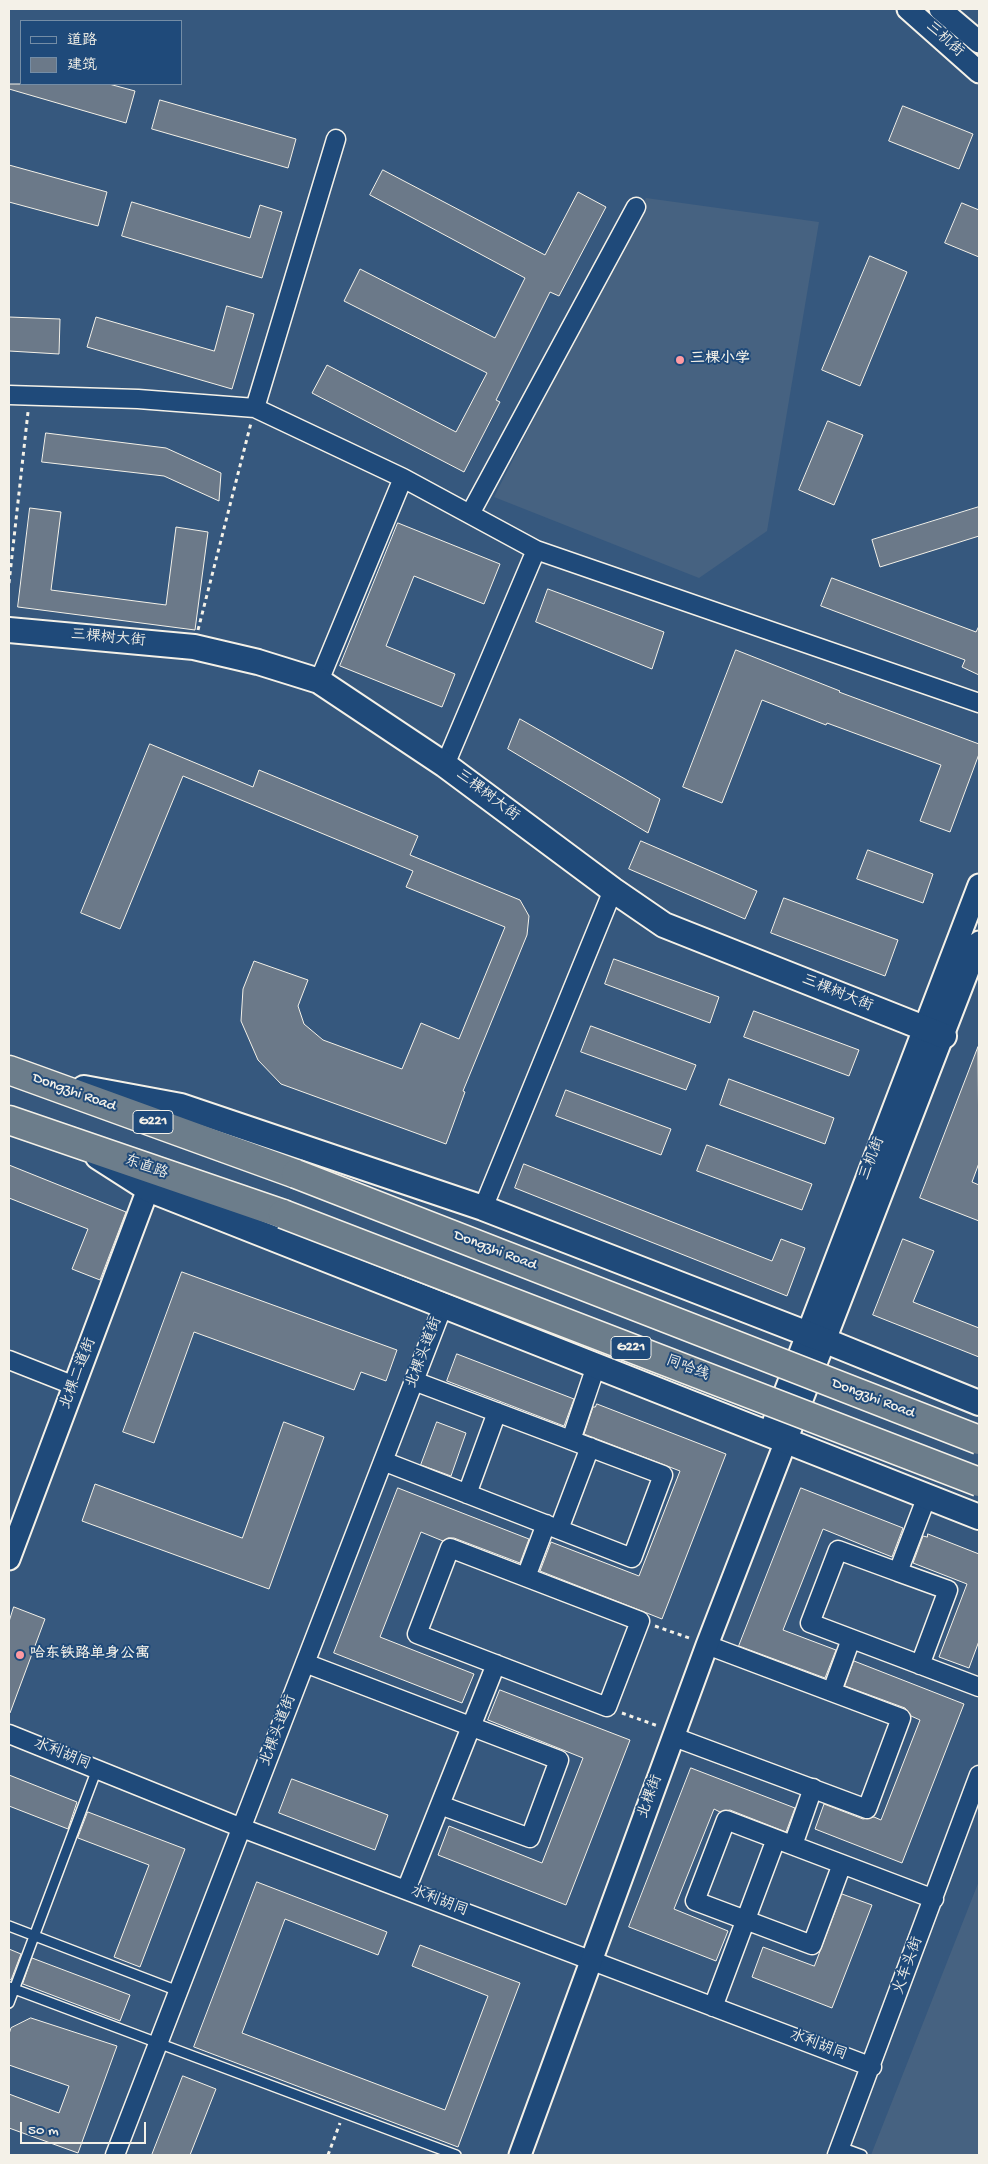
<!DOCTYPE html>
<meta charset="utf-8">
<style>
body{margin:0}
#map{position:relative;width:988px;height:2164px;overflow:hidden;background:#36587e;font-family:"Gochi Hand","LXGW WenKai TC",sans-serif}
canvas{display:block}
.frame{position:absolute;inset:0;border:10px solid #f4f1e8;pointer-events:none}
.legend{position:absolute;left:20px;top:20px;width:162px;height:65px;box-sizing:border-box;background:#1f4a7a;border:1px solid #748da6;margin:0;padding:6px 9px;list-style:none;font-size:15px;color:#f4f1e8}
.legend li{display:flex;align-items:center;gap:10px;height:25px}
.legend b{width:25px;border:1px solid #748da6}
.scale{position:absolute;left:20px;top:2122px;width:126px;height:22px;box-sizing:border-box;border:2px solid #f4f1e8;border-top:0;padding-left:6px;font-size:15px;line-height:18px;white-space:nowrap;color:#f4f1e8;-webkit-text-stroke:4px #1f4a7a;paint-order:stroke}
</style>
<div id="map">
<canvas width="988" height="2164"></canvas>
<div class="frame"></div>
<ul class="legend">
<li><b style="height:6px;background:#1f4a7a"></b>道路</li>
<li><b style="height:14px;background:#6b7989"></b>建筑</li>
</ul>
<div class="scale">50 m</div>
</div>
<script>
const c = document.querySelector('canvas').getContext('2d');
c.lineJoin = 'round';
function paint(path, color) { c.fillStyle = color; c.fill(path, 'evenodd'); }
function strokePath(path, color, width, dash) { c.strokeStyle = color; c.lineWidth = width; c.lineCap = dash ? 'butt' : 'round'; c.setLineDash(dash || []); c.stroke(path); }
function drawText(font, color, halo, rows, align = 'center') {
  c.font = font + ' "Gochi Hand","LXGW WenKai TC",sans-serif'; c.lineWidth = 4; c.setLineDash([]); c.textBaseline = 'middle'; c.strokeStyle = halo; c.fillStyle = color; for (const [text, x, y, turn = 0] of rows) {
    c.save(); c.translate(x, y); c.rotate((+turn || 0) * Math.PI / 180); c.textAlign = isNaN(turn) ? turn : align; if (halo) c.strokeText(text, 0, 0); c.fillText(text, 0, 0); c.restore();
  }
}
const built = new Path2D(`
 M 646,198 L 819,222 L 767,531 L 699,578 L 494,497 Z
 M 979,1881 L 979,2155 L 871,2155 Z`);
const building = new Path2D(`
 M 9,84 L 109,84 L 135,91 L 126,123 L 9,89 Z
 M 160,100 L 296,139 L 288,168 L 152,129 Z
 M 903,106 L 973,134 L 959,169 L 889,141 Z
 M 9,165 L 107,192 L 98,226 L 9,202 Z
 M 383,170 L 545,255 L 578,192 L 606,207 L 559,296 L 550,292 L 496,400 L 500,402 L 464,472 L 312,393 L 327,365 L 456,432 L 487,373 L 344,301 L 360,269 L 495,338 L 525,278 L 370,195 Z
 M 132,202 L 250,238 L 260,205 L 282,212 L 262,278 L 122,236 Z
 M 962,203 L 979,210 L 979,257 L 945,243 Z
 M 870,256 L 907,272 L 860,386 L 822,370 Z
 M 227,306 L 254,314 L 232,389 L 87,347 L 96,317 L 214,351 Z
 M 9,317 L 60,319 L 59,354 L 9,351 Z
 M 828,421 L 863,435 L 834,505 L 799,490 Z
 M 46,433 L 166,448 L 221,473 L 219,501 L 164,476 L 42,462 Z
 M 979,507 L 979,536 L 880,567 L 872,540 Z
 M 30,508 L 61,512 L 51,590 L 166,605 L 176,527 L 208,532 L 195,630 L 18,607 Z
 M 398,523 L 500,564 L 484,604 L 414,576 L 386,646 L 455,674 L 442,707 L 340,666 Z
 M 832,578 L 976,632 L 979,626 L 979,675 L 962,667 L 965,660 L 821,606 Z
 M 548,589 L 664,632 L 652,669 L 536,622 Z
 M 736,650 L 840,691 L 839,692 L 979,744 L 979,754 L 950,832 L 920,821 L 941,765 L 827,723 L 826,725 L 762,700 L 722,803 L 683,787 Z
 M 520,719 L 660,799 L 648,833 L 508,749 Z
 M 150,744 L 253,787 L 259,770 L 418,836 L 410,855 L 520,900 L 529,916 L 527,935 L 463,1091 L 465,1092 L 446,1144 L 281,1084 L 258,1060 L 241,1021 L 243,989 L 254,961 L 308,980 L 298,1006 L 304,1024 L 323,1040 L 402,1069 L 421,1023 L 459,1039 L 505,927 L 406,887 L 413,871 L 183,776 L 120,929 L 81,913 Z
 M 641,841 L 757,891 L 745,919 L 629,869 Z
 M 868,850 L 933,874 L 923,903 L 857,879 Z
 M 784,898 L 898,940 L 885,976 L 771,933 Z
 M 614,959 L 719,997 L 710,1023 L 605,984 Z
 M 754,1011 L 859,1050 L 849,1076 L 744,1037 Z
 M 591,1026 L 696,1065 L 686,1090 L 581,1052 Z
 M 978,1047 L 979,1163 L 972,1182 L 979,1185 L 979,1221 L 920,1198 Z
 M 729,1079 L 834,1118 L 825,1144 L 720,1105 Z
 M 566,1090 L 671,1129 L 661,1155 L 556,1116 Z
 M 707,1145 L 812,1184 L 802,1210 L 697,1171 Z
 M 524,1164 L 772,1261 L 781,1239 L 805,1248 L 787,1296 L 515,1188 Z
 M 9,1165 L 126,1212 L 100,1280 L 72,1269 L 88,1229 L 9,1198 Z
 M 903,1239 L 934,1251 L 913,1302 L 979,1328 L 979,1357 L 873,1315 Z
 M 182,1272 L 397,1350 L 386,1381 L 361,1372 L 354,1390 L 194,1332 L 154,1443 L 123,1432 Z
 M 457,1354 L 574,1399 L 564,1426 L 447,1381 Z
 M 597,1404 L 726,1454 L 662,1619 L 540,1571 L 551,1542 L 639,1576 L 680,1471 L 584,1434 L 593,1407 L 595,1407 Z
 M 284,1422 L 324,1437 L 269,1589 L 82,1521 L 95,1484 L 242,1538 Z
 M 437,1422 L 466,1433 L 451,1476 L 421,1465 Z
 M 398,1488 L 529,1539 L 520,1563 L 454,1538 L 448,1538 L 443,1541 L 421,1532 L 380,1637 L 474,1674 L 462,1703 L 334,1653 Z
 M 801,1488 L 903,1528 L 892,1557 L 823,1529 L 783,1630 L 836,1650 L 825,1678 L 739,1646 Z
 M 928,1534 L 979,1554 L 979,1641 L 969,1668 L 939,1657 L 967,1584 L 913,1563 L 923,1536 L 927,1537 Z
 M 14,1607 L 45,1619 L 10,1713 L 9,1713 L 9,1622 Z
 M 854,1661 L 964,1704 L 902,1863 L 815,1829 L 824,1804 L 863,1819 L 874,1817 L 881,1820 L 920,1720 L 911,1716 L 905,1708 L 845,1686 Z
 M 500,1690 L 630,1740 L 566,1905 L 438,1855 L 449,1826 L 542,1863 L 583,1758 L 488,1720 Z
 M 691,1768 L 795,1808 L 786,1832 L 730,1810 L 720,1812 L 714,1809 L 674,1909 L 728,1931 L 716,1961 L 629,1927 Z
 M 9,1775 L 77,1802 L 68,1829 L 9,1806 Z
 M 292,1779 L 388,1815 L 375,1850 L 279,1813 Z
 M 88,1812 L 185,1849 L 140,1967 L 114,1957 L 149,1865 L 78,1838 Z
 M 257,1882 L 387,1932 L 378,1955 L 285,1919 L 242,2033 L 445,2110 L 488,1996 L 412,1966 L 420,1945 L 520,1983 L 458,2147 L 194,2047 Z
 M 842,1894 L 872,1905 L 832,2008 L 752,1977 L 763,1947 L 814,1966 Z
 M 9,1949 L 21,1954 L 11,1980 L 9,1979 Z
 M 32,1958 L 130,1995 L 120,2021 L 23,1984 Z
 M 31,2018 L 117,2046 L 78,2153 L 9,2128 L 9,2094 L 59,2113 L 69,2086 L 9,2065 L 9,2034 L 11,2028 Z
 M 183,2076 L 216,2089 L 190,2155 L 152,2155 Z`);
const path = new Path2D(`
 M 9,583 L 28,412
 M 198,630 L 251,423
 M 655,1626 L 692,1639
 M 622,1713 L 658,1726
 M 328,2155 L 340,2123`);
const service = new Path2D(`
 M 9,1926 L 178,1991
 M 9,1987 L 456,2155
 M 9,2003 L 97,1769
 M 840,2147 L 862,2155`);
const minor = new Path2D(`
 M 9,395 L 138,399 L 255,408 L 403,478 L 536,550 L 979,703
 M 255,408 L 336,139
 M 470,514 L 636,207
 M 319,681 L 403,478
 M 445,765 L 536,550
 M 483,1208 L 613,890
 M 9,1360 L 75,1386
 M 571,1440 L 596,1366
 M 383,1461 L 632,1558 L 663,1475 L 414,1381
 M 467,1494 L 497,1412
 M 927,1496 L 898,1572 L 838,1550 L 810,1623 L 979,1687
 M 559,1529 L 590,1447
 M 450,1548 L 640,1621 L 607,1707 L 417,1634 Z
 M 898,1572 L 948,1590 L 920,1665
 M 526,1577 L 546,1524
 M 305,1663 L 559,1760 L 530,1838 L 440,1805
 M 832,1691 L 851,1639
 M 9,1734 L 242,1828 L 872,2067
 M 674,1737 L 867,1809 L 901,1718 L 707,1645
 M 793,1845 L 813,1788
 M 842,1864 L 812,1945 L 695,1901 L 726,1820 L 934,1899
 M 406,1890 L 496,1664
 M 713,2007 L 776,1839
 M 115,2155 L 443,1306
 M 837,2155 L 979,1775`);
const tertiary = new Path2D(`
 M 908,9 L 979,72
 M 940,9 L 979,42
 M 769,1434 L 979,885
 M 9,1559 L 148,1189
 M 520,2155 L 707,1645 L 979,942`);
const secondary = new Path2D(`
 M 9,630 L 194,647 L 258,662 L 319,681 L 445,765 L 613,890 L 664,925 L 944,1036
 M 84,1088 L 181,1106 L 483,1208 L 826,1341 L 979,1403
 M 98,1157 L 148,1189 L 979,1517`);
const trunk = new Path2D(`
 M 9,1070 L 296,1174
 M 9,1120 L 283,1214`);
const trunkBridge = new Path2D(`
 M 296,1174 L 979,1440
 M 283,1214 L 979,1482`);
const markers = [
 [680,360,5,"#ff9aa2"],
 [20,1655,5,"#ff9aa2"]
];
const shields = [
 [153,1122,40],
 [631,1348,40]
];
const shieldNames = [
 ["G221",153,1122],
 ["G221",631,1348]
];
const streetNames = [
 ["三机街",944,40,42],
 ["三棵树大街",108,639,5],
 ["三棵树大街",487,796,37],
 ["三棵树大街",837,994,22],
 ["Dongzhi Road",74,1093,20],
 ["三机街",873,1159,-69],
 ["东直路",146,1168,19],
 ["Dongzhi Road",495,1251,21],
 ["北棵头道街",425,1353,-69],
 ["同哈线",687,1369,21],
 ["北棵二道街",79,1374,-69],
 ["Dongzhi Road",873,1399,21],
 ["北棵头道街",279,1731,-69],
 ["水利胡同",62,1755,22],
 ["北棵街",651,1797,-70],
 ["水利胡同",439,1902,21],
 ["火车头街",909,1966,-70],
 ["水利胡同",818,2046,21]
];
const poiNames = [
 ["三棵小学",690,360],
 ["哈东铁路单身公寓",30,1655]
];
paint(built, '#466281');
paint(building, '#6b7989');
strokePath(building, '#f4f1e8', 1);
strokePath(service, '#f4f1e8', 12);
strokePath(minor, '#f4f1e8', 21);
strokePath(tertiary, '#f4f1e8', 25);
strokePath(secondary, '#f4f1e8', 28);
strokePath(trunk, '#f4f1e8', 31);
strokePath(path, '#f4f1e8', 3, [4, 4]);
strokePath(service, '#1f4a7a', 9);
strokePath(minor, '#1f4a7a', 18);
strokePath(tertiary, '#1f4a7a', 21);
strokePath(secondary, '#1f4a7a', 24);
strokePath(trunk, '#6c7d8b', 28);
strokePath(trunkBridge, '#f4f1e8', 31, []);
strokePath(trunkBridge, '#6c7d8b', 28);
for (const [x, y, r, color] of markers) { const dot = new Path2D(); dot.arc(x, y, r, 0, 2 * Math.PI); c.fillStyle = color; c.fill(dot); strokePath(dot, '#1f4a7a', 2); }
for (const [x, y, w] of shields) { const box = new Path2D(); box.roundRect(x - w / 2, y - 11.5, w, 23, 4); c.fillStyle = '#1f4a7a'; c.fill(box); strokePath(box, '#f4f1e8', 1); }
drawText('bold 14px', '#f4f1e8', null, shieldNames);
drawText('15px', '#f4f1e8', '#1f4a7a', streetNames);
drawText('bold 15px', '#f4f1e8', '#1f4a7a', poiNames, 'left');
</script>
